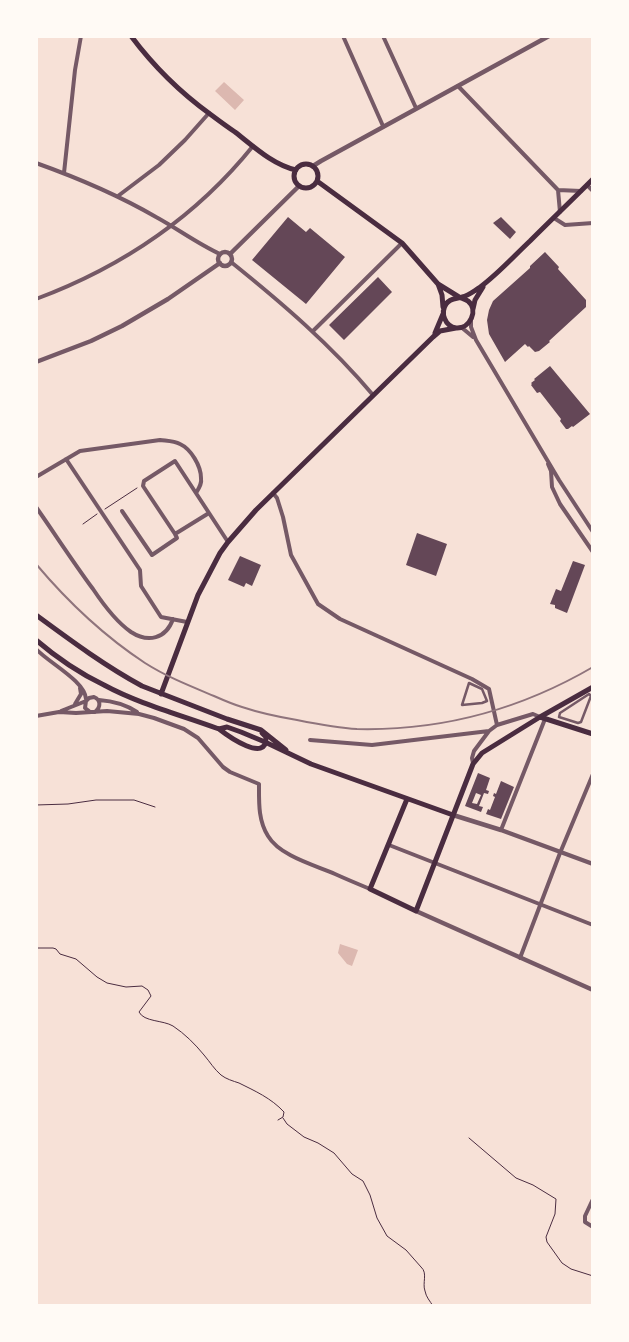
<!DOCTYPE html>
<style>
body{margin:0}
#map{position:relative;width:629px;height:1342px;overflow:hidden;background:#f7e1d7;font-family:"Asap Condensed",sans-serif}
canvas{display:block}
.frame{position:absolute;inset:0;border:38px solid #fffaf5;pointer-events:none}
</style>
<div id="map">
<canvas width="629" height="1342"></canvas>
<div class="frame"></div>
</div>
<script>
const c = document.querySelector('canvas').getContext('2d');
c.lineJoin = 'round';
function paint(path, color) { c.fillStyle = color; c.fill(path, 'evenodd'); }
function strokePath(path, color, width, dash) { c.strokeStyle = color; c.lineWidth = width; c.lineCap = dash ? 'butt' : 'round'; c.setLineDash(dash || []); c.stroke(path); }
const water = new Path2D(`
 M 224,82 L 244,100 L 235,110 L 215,91 Z
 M 340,944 L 358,950 L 352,966 L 347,964 L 338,953 Z`);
const building = new Path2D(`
 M 288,217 L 306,232 L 310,228 L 345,257 L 306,304 L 252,260 Z
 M 501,217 L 516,232 L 510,239 L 493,223 Z
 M 545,252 L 559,267 L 558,269 L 586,300 L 586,307 L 549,341 L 550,342 L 539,351 L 535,352 L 529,346 L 528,347 L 525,344 L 505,362 L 489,334 L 487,320 L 489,310 L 493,301 L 530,268 L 530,266 Z
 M 378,277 L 392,292 L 344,340 L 329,325 Z
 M 550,366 L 590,414 L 573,427 L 572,426 L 568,429 L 566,429 L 560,421 L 561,419 L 540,392 L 537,393 L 531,385 L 532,384 L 531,383 L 535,380 L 534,379 Z
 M 417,533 L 447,544 L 436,576 L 406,565 Z
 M 240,556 L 261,565 L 252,586 L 246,583 L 244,587 L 228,580 Z
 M 573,561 L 585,565 L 567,613 L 555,608 L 555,605 L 550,604 L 556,589 L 561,591 Z
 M 478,773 L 490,778 L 486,790 L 489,791 L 488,794 L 484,793 L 479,806 L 483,807 L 481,812 L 465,806 ZM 476,793 L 481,795 L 477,804 L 472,803 Z
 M 501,781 L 514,787 L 501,819 L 486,814 L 488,809 L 490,810 L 495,797 L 493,796 L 494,793 L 496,794 Z`);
const path = new Path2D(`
 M 105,509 L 137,488
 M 83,524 L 97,514
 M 36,805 L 68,804 L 96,800 L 134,800 L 155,807
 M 36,948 L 53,948 L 56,949 L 60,954 L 76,959 L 97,977 L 107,983 L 126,987 L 142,986 L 148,990 L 151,996 L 139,1012 C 144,1022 163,1020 173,1026 C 185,1034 195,1044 204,1055 C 210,1062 214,1069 221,1075 C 226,1079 233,1081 239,1083 C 255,1091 271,1098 284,1112 L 283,1117 L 278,1120
 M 283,1118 L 287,1124 L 304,1137 L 318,1143 L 334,1153 L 352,1174 L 363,1181 L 370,1195 L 377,1218 L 387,1236 L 406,1250 L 421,1267 C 428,1273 422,1283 425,1291 C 426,1297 430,1301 433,1306
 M 469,1138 L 516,1178 L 533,1185 L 556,1199 L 555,1214 L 546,1237 L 547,1242 L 562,1263 L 571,1269 L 593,1276`);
const pedestrian = new Path2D(`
 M 469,683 L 482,689 L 487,701 L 482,703 L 462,705 Z
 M 589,694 L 591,696 L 581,722 L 578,723 L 559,717 L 560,713 Z`);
const minor = new Path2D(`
 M 343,36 L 383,126
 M 383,36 L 416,108
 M 458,86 L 558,190 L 560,212
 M 36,163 C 78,178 118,195 156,217 C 178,229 198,244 220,254
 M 64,173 L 75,70 L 81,36
 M 587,185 L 593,191
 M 558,190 L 581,191
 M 118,196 L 159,165 L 185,140 L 209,113
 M 554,218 L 565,225 L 593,223
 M 231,262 C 282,303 331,345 373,395
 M 36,299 C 122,267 195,218 253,146
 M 471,321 L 471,327 L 476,340 L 559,480 L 593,532
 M 461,327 L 473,337
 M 313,331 L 402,243
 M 66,459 L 140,570 L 141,586 L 161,617 L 187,622
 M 548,464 L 551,471 L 552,487 L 560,504 L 593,552
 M 36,477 L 80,451 L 160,440 C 167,441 174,441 180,444 C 191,449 201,466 201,478 C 202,484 199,488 196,493
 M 273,493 L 277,498 L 283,517 L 291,555 L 318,604 L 340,619 L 472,679 L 489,689 L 497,725
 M 36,507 C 55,534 73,562 93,589 C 103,604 115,621 131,632 C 148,643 166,639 173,619
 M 122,511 L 152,555 L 177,538 L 175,534
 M 175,534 L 143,486 L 144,481 L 175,461 L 228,542
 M 175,534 L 209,513
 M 36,649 C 49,663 85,681 86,699
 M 99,700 C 113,701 125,704 137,712
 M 75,704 L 81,694 L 80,688
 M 61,711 L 86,701
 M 89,711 L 85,708 L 86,701 L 89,698 L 94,697 C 101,700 101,707 95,712
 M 36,716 L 59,712 L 76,713 L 107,711 L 139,714 L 154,718 L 184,729 L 198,738 L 223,767 L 230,772 L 259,784 C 259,802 258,820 268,836 C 280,856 314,865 335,874 C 346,879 358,884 370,889
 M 310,740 L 372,745 L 489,731
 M 473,763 L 472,758 L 474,751 L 489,731 L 497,725 L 533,714 L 540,717
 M 501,830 L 545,719
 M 389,845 L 593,925
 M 520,958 L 560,853 L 593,774
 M 593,1199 L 585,1216 L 585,1222 L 593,1227`);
const tertiary = new Path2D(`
 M 313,166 L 321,161 L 549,36
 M218 259a7 7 0 1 1 14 0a7 7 0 1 1-14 0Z
 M 230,254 L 299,186
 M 36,362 L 91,341 L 122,326 L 168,299 L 220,263
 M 453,815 L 501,830 L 593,864
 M 416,911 L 593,990`);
const secondary = new Path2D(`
 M 131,36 C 152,64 181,93 210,114 C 218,120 226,126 235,132 C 253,146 273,165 296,170
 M294 176a12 12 0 1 1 24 0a12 12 0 1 1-24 0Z
 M 317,181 L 402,243 L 438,284 L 459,297
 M 438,284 L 442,295 L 443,307
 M 461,298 C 462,298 468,301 468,301 C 479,310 470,329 456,328 C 445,326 440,313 446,304 C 450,298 456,299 462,297 C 468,296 474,291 479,288 C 498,274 513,257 530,241 C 551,220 572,200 593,179
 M 473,309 L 475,300 L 483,287
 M 435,333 L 443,314
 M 36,615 C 70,640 105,666 142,686 L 227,719 L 261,730 L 286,750
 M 36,640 C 57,658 79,673 104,685 C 139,704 181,715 219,729 L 227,727 L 241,732 L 265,742 L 311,764 L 453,815
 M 161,694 L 198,595 L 220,553 L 228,542 L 256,510 L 433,337 L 440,331 L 456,328
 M 540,717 L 593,734
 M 219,729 C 228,736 267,764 266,737 L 262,733
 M 407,799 L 370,889 L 416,911 L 473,764 L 482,753 L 540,717 L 593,687`);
const rail = new Path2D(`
 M 36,564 C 68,602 104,636 145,663 C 167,677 190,686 214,696 C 223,700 232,704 242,707 C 260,713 279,717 297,720 C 317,724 337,728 357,729 C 441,731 521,709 593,667`);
paint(water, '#dcb8b0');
paint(building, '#644757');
strokePath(path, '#4a2c40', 1);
strokePath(pedestrian, '#755966', 2.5);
strokePath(minor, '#755966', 4);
strokePath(tertiary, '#755966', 4.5);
strokePath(secondary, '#4a2c40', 5);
strokePath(rail, '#8f747c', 2);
</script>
